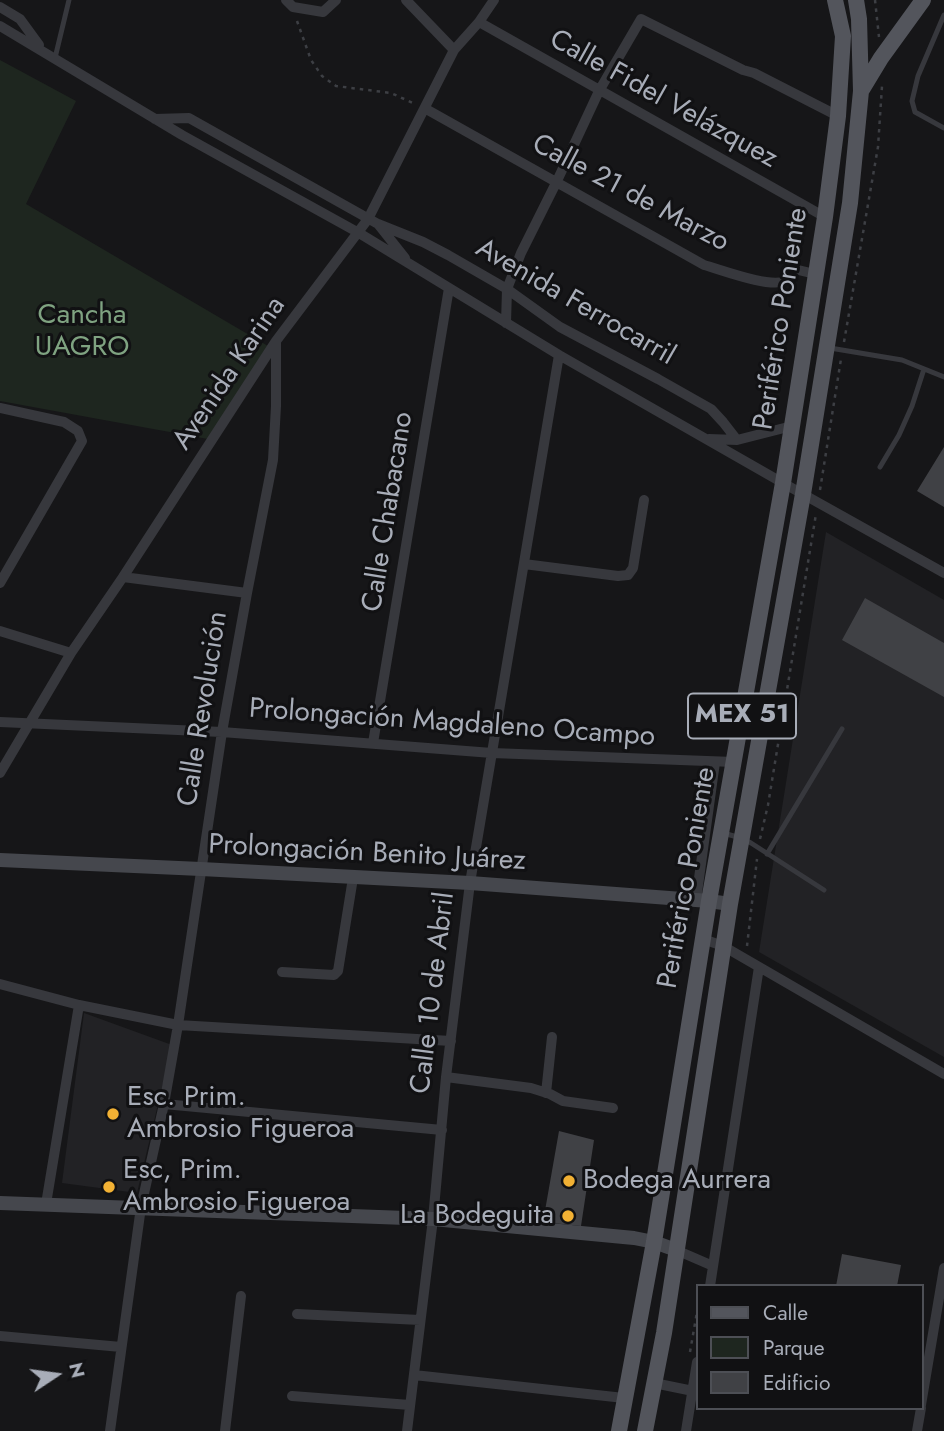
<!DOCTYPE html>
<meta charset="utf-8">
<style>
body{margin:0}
#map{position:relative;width:944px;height:1431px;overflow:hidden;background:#161618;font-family:Jost,sans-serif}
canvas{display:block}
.legend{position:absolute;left:696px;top:1284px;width:228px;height:126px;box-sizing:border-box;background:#111113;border:2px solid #4d4f55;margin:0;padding:9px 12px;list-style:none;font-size:21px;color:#a8adb8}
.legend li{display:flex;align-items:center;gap:14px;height:35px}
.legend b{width:35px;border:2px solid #4d4f55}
.north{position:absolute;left:21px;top:1340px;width:70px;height:70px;-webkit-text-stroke:5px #111113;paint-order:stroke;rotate:77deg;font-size:19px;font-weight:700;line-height:28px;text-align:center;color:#a8adb8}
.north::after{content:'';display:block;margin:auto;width:24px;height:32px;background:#a8adb8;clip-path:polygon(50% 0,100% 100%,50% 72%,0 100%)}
</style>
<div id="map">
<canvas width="944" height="1431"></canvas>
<ul class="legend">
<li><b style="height:9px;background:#53555c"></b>Calle</li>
<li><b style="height:19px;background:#1e261f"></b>Parque</li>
<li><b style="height:19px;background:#404145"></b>Edificio</li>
</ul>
<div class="north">N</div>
</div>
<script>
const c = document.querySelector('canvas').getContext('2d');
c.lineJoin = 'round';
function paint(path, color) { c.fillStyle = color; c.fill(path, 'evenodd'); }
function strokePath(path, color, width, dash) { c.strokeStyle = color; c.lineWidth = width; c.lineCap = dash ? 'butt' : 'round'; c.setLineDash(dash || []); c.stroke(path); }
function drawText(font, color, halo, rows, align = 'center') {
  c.font = font + ' Jost,sans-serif'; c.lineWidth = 6; c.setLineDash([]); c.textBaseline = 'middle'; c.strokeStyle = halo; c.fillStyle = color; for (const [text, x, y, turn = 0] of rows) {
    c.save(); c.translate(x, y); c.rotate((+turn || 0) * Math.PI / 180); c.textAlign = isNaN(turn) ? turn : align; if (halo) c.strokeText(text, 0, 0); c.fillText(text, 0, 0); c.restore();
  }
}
const built = new Path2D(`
 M 826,532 L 944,600 L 944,1057 L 759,952 Z
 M 84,1013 L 172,1045 L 137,1193 L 62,1183 Z`);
const green = new Path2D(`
 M 0,60 L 76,101 L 26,204 L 268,346 L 208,439 L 0,401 Z`);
const building = new Path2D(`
 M 944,447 L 944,507 L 917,491 Z
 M 865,598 L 944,643 L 944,697 L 842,640 Z
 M 559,1131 L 594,1140 L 581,1226 L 543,1222 Z
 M 842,1254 L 901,1265 L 897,1286 L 836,1286 Z`);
const path = new Path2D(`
 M 875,0 L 879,37
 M 297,21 L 311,60 L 322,76 L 336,86 L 391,93 L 413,103
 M 844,342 L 878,147 L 882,86
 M 820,490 L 841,359
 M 760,839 L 768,805 L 816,514
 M 747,946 L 757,859
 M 690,1352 L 697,1312`);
const lane = new Path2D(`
 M 944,15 L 918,76 L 912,101 L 915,112 L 944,128
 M 55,58 L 69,0
 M 830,348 L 902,360 L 944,377
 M 880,467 L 899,435 L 912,406 L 924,369
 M 723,833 L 741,838 L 751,843 L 824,890
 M 767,854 L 842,729`);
const street = new Path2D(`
 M 286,0 L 293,7 L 323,12 L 336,0
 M 406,0 L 454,50
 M 0,7 L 20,19 L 39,45
 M 479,22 L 825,217
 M 0,26 L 182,135 L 359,233 L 559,355 L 783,483 L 944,573
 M 426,109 L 704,265 C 722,270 769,288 785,281 L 788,271 L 794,269 L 815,274
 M 155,119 L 189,118 L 378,224 L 405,258
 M 378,224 L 423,242 L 448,255 L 507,289 L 560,327 L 658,379 L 711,409 L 723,422 L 737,440
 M 506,323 L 507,289 L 521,253 L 557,181 L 599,91 L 641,19 L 743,70 L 754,73 L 838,116
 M 0,408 L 64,422 L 78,431 L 82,441 L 0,583
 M 709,439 L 737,440 L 792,426
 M 524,564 L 618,576 L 628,575 L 633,568 L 644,500
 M 123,577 L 247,593
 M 0,631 L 71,653
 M 0,722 L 222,732 L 492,753 L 734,762
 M 373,743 L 449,288
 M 0,773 L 71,653 L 123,577 L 276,341 L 368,219 L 454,50 L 479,22 L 494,0
 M 696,900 L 715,762
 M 703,939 L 723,946 L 944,1074
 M 282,972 L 334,975 L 338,971 L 353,878
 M 0,984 L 79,1005 L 178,1025 L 451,1041
 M 446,1077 L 531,1088 L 550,1094 L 563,1101 L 613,1108
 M 546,1093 L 552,1037
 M 164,1104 L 442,1130
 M 46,1204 L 79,1005
 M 676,1250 L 713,1266
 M 710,1286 L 759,967
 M 297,1314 L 420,1320
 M 0,1336 L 121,1347
 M 414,1375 L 624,1398
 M 654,1383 L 693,1391
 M 292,1396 L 410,1405
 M 921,1405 L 944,1268
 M 110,1431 L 141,1207 L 164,1104 L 178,1025 L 222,732 L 247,593 L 273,460 L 276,406 L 276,341
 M 225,1431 L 241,1296
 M 407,1431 L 433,1219 L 446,1077 L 470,883 L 559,355
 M 686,1431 L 697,1362
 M 917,1431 L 921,1408`);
const secondary = new Path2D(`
 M 0,860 L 201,869 L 470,883 L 709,901 L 730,904
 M 0,1203 L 433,1219 L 634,1238 L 654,1242 L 676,1250`);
const primary = new Path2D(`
 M 861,91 L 881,58 L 923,0
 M 619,1431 L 654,1242 L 709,901 L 783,483 L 825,217 L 838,116 L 843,36 L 835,0
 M 645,1431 L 664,1333 L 730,904 L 803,494 L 850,203 L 861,91 L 859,19 L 856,0`);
const markers = [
 [113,1114,7,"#f2b134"],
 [569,1181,7,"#f2b134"],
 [109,1187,7,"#f2b134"],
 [568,1216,7,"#f2b134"]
];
const shields = [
 [742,716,108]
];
const shieldNames = [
 ["MEX 51",742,716]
];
const streetNames = [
 ["Calle Fidel Velázquez",663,100,29],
 ["Calle 21 de Marzo",630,194,28],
 ["Avenida Ferrocarril",575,303,30],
 ["Periférico Poniente",782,319,-81],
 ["Avenida Karina",230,374,-56],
 ["Calle Chabacano",389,512,-81],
 ["Calle Revolución",204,709,-81],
 ["Prolongación Magdaleno Ocampo",452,724,4],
 ["Prolongación Benito Juárez",367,854,3],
 ["Periférico Poniente",688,878,-80],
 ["Calle 10 de Abril",434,993,-83]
];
const parkNames = [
 ["Cancha",82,316],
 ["UAGRO",82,348]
];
const poiNames = [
 ["Esc. Prim.",127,1098],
 ["Ambrosio Figueroa",127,1130],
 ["Esc, Prim.",123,1171],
 ["Ambrosio Figueroa",123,1203],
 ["Bodega Aurrera",583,1181],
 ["La Bodeguita",554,1216,"right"]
];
paint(built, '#222225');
paint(green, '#1e261f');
paint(building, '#404145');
strokePath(path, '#3d3f44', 2.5, [3.5, 5]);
strokePath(lane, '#37383d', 5);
strokePath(street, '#37383d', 10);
strokePath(secondary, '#45474d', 14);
strokePath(primary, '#53555c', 16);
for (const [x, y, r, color] of markers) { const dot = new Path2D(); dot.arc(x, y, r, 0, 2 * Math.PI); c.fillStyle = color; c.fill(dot); strokePath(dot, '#111113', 2.5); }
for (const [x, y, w] of shields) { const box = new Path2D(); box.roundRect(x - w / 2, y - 22.5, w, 45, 5); c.fillStyle = '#111113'; c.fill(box); strokePath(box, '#a8adb8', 2); }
drawText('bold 26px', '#a8adb8', null, shieldNames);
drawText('28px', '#a8adb8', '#111113', streetNames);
drawText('28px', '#7fa381', '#111113', parkNames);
drawText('28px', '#a8adb8', '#111113', poiNames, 'left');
</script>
